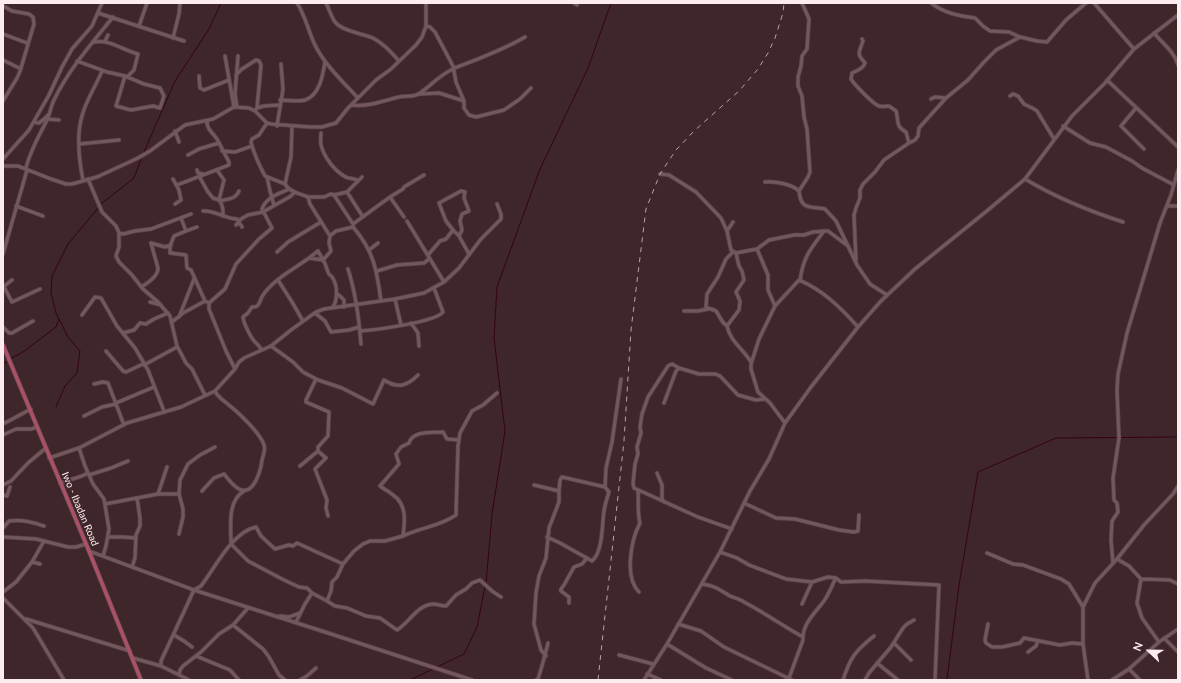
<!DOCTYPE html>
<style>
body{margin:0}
#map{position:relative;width:1181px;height:683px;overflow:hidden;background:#3f262b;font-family:Lato,sans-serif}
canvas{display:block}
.frame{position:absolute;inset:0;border:4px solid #fdecef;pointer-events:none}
.north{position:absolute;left:1129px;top:631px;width:40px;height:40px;-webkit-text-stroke:3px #3f262b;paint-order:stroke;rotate:292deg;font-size:11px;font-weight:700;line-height:16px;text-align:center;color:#fdecef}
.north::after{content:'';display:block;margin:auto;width:14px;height:18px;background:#fdecef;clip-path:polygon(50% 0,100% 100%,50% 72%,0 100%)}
</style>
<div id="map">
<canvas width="1181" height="683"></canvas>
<div class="frame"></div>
<div class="north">N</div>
</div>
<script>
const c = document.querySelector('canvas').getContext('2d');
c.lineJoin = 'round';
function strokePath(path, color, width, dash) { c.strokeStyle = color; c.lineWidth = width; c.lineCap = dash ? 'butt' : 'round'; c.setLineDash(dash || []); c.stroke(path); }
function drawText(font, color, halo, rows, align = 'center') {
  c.font = font + ' Lato,sans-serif'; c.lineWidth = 3; c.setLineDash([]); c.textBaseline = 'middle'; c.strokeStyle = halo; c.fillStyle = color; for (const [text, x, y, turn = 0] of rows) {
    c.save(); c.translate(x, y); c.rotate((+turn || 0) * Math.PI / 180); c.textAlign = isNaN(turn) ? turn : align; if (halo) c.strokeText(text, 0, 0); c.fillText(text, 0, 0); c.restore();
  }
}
const stream = new Path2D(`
 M 144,152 L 175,81 L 209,29 L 221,3
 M 101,204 L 134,178 L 142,157
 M 10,359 L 23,352 L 56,327 L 59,319
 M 3,364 L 8,361
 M 56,407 L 65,386 L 77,373 L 80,351 L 68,337 L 56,313 L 51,293 L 52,276 L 68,244 L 99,207
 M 486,584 L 492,514 L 505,431 L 494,338 L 497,287 L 540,169 L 588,68 L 611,3
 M 437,667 L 464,654 L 477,627 L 485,587
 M 410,680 L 433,669
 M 947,680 L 959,585 L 978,472 L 1056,438 L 1178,437`);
const minor = new Path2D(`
 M 297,3 C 305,15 308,30 314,43 C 323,63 343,82 358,98
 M 326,3 C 329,8 332,20 336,23 C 343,31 363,34 373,38 C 384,44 391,52 399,61
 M 574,3 L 577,5
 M 931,3 C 944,13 959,16 975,18 L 983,26 L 990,31 L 1009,32 L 1020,37 L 1037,41 L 1047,42 L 1066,20 L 1086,3
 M 1094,3 L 1134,49
 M 3,6 L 12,11 L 29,14 L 33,17 L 34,24 L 21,68
 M 98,13 L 184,41
 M 139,26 L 147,3
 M 426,26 L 430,27 L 435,32 L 453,66 L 456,82 L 464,101 L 464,108 L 469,115 L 476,117 L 504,110 L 520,99 L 531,88
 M 1154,33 C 1163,44 1174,51 1178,65
 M 3,34 L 27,43
 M 173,38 L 179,14 L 180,3
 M 862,39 L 863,41 C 859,53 856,53 865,63 C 864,68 857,71 852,73 L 851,79 C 853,83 874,105 879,106 C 882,107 886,106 889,106 L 896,111 C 899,121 895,126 906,132 L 909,143
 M 105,41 L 108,35
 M 94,42 C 109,39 123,50 138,54 L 134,70 L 127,77
 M 225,56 L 234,107
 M 3,60 L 21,69 L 17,78 L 3,101
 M 77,61 L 107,72 L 125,76 L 144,84 L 160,88 L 164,96 L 160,108 L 153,106 L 131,110 L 116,106 L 125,76
 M 236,75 L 242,69 L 256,60 L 259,61 L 261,65 L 257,108 L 255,111
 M 199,76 L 200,88 L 204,90 L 229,80
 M 1107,80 L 1178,147
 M 419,94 L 439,93 L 464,101
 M 1010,96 L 1013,94 L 1018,96 L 1024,104 L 1034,109 L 1037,111 L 1054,139
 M 946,98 L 968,80 L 984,62 L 996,50 L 1020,37
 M 280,100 C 288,100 298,102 305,100 C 320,95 323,74 325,62
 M 351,105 C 368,107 383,101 399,97 C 406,95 414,98 420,93 C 433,84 439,75 455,68 C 478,59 503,50 525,37
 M 237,107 L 235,94 L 238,56
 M 257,108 L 264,106 L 279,105
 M 1136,108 L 1121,126 L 1144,149
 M 47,119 L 59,120
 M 34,122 L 39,123 L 44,119 L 48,115
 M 267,123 L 259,135 L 252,139 L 251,142 C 254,154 259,165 265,176 L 285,184
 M 277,126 L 283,89 L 281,64
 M 292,126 L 291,157 L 285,184 C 289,192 301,194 308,197 L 310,204 L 330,236 L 329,243 L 331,251 L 323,260 C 326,264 326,267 328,272 C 330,277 329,273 332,277 C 338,285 338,301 332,308
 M 1063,126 L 1090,143 L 1106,147 L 1132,161 L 1142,168 L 1174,185
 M 175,131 L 179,142
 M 321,133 C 321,137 320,141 321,145 C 324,157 334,170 344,176 C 349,180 354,177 358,181
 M 79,144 L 119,140
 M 222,151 L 235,152 L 252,146
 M 188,155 L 199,149 L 219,143
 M 3,159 L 29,130 L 49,95 L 62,67 L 72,49 L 92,26 L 102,3
 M 3,166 L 18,166 L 51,179 L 66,184 L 72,184 L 97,177 L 138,158 L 150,151 L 185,125 L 213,119 L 234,107 L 249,108 L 255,111 L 267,123 L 271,124 L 310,127 L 322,127 L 336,123 L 348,108 L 376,80 L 391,69 L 416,45 L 422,37 L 426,26 L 426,3
 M 26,168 C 30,151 39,136 47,120 C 50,114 51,106 54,100 C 69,69 92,43 113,17
 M 197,170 L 198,173 L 203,174
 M 217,170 L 224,180 L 219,200
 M 660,174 L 669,175 L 696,192 L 721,218 L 727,231 L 731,250 L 736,253 L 757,249 L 769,240 L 794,235 L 804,235 L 813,232 L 824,231
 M 199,176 L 208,192 L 213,198 L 219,200 C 223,205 223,209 223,216
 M 267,177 L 270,191 L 274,205
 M 88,179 L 102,212 L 116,226 L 119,233
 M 173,179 L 179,190 L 181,200 L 175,204
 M 1025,179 C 1055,197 1089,211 1123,222
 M 83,180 C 79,160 76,136 82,116 C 86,100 96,86 102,71
 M 765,182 C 774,181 792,184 799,191 C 801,211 810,206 825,209 L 836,221 L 848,246
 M 177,185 L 229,165 L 229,162 L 217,139 L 209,129 L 207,124 L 208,120
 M 799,191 L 808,177 L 810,172 L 807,129 L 804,117 L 802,96 L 798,86 L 798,77 L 801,66 L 802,56 L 807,49 L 809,19 L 802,3
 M 347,192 L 362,177
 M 334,195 L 347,192 L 363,217
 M 308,197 L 324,197 L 331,194 L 334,195 L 353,224 L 353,227 C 374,251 377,271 381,301
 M 220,201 C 228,199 236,199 239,191
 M 16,206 L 43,216
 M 1167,206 L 1178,206
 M 203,211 C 215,210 225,219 237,219 L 242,227
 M 191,214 L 151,229 L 135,231 L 123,234 L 119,233 L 119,247 L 116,256 L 119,262 L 132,275 L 143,289 L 158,302 L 170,316 L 177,346 L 186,363 L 192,369 L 205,395
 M 404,217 L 390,197 L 403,189 L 404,187 L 424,175
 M 181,218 L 186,231 L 174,236 L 170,246 L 170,253 L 186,255 L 187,268 L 191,270 L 205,301
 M 407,221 L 444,282
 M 353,224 L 390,197
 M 236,225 L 241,219 L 248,215 L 263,212 L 291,196 L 295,192
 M 453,230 L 459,236 L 469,254
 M 186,231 L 197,227
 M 727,231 L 733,222
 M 330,236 L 336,231 L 353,227
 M 757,249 L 768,275 L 768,290 L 775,306 L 759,339 L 751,364 L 751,369 L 758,392 L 770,403 L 785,423
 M 369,250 L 378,243
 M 277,252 L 288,242 L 321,222
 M 733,252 L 726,259 L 718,277 L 707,294 L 706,307 C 709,309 713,309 716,311 C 720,316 720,321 727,326 C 730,341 743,349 751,362
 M 3,254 L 27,170
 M 428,255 L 440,241 L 446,239 L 453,230 L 446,221 L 439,203 L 461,191 L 465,192 L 464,198 L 469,211 L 462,214 L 460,221 L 462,230 L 459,236
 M 309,258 L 318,251 L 323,260
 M 856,260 L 854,215 L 856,208 L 860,198 L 860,190 L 863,184 L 875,172 L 884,160 L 909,143 L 915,140 L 918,136 L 919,128 L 946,98 L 935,97 L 931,99
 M 348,269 C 356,294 359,318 361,344
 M 377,271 L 397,265 L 424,263 L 429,259
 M 278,280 L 292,302 L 303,321
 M 800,281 C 803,257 810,250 824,231 L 828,231 L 848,246 L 857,265 L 870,284 L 887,295
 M 3,287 L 12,280
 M 4,287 L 12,302 L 40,289
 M 141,287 C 148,283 158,276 158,268 L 151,243 L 165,247 L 171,245
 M 337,295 L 339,295 L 344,300 L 344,307
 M 395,299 L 401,325
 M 150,302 L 161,305
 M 775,306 L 799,280 C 823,290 841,308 858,327
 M 684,311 L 698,311 L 708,309
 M 315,313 L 325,321 L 331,332 L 349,330 L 359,327
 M 82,315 L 95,297 L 101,298 L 117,326 L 135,348 L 148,370 L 164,411
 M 179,317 L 194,279
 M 172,322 L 183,313 L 205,301 L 207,302
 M 411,323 L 418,333 L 419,346
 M 727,326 L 739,310 L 740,301 L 736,292 L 744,280 L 742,271 L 739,266 L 736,253
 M 3,327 L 9,333 L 12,333 L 33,321
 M 360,331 C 375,330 436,322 443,312 L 434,288
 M 123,333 L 134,330 L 140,323 L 146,324 L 154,319 L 168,313
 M 271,346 L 293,362 L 303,372 L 318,380 L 342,388 L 373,404 L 384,380 C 398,389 407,386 418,375
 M 261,350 C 260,346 258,345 255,342 C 251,338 243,322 243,317 L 248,313 L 252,307 C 260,308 259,301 263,295 C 274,279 294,269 309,258 L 323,260
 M 106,351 L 123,371 L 126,372 L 143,364
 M 144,365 L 177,347
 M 679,368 L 672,364 L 668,366 L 648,397 L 642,414 L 640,427 L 641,433 L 637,447 L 638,454 L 635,464 L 633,484 L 634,488 L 698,517 L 732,529
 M 235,369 L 226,351 L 209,309 L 209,303 L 225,289 L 236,264 L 259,239 L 272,228 L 262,209 C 266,197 279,194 289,189
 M 94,384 L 103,382 L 108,383 L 124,425
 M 116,403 L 154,387
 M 664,403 L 676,371 L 679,368 L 699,374 L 715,374 L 720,376 L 738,395 L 756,400 L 765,399
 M 84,416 L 102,407 L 116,404
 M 3,422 L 5,423 L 31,409
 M 3,435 L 16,429 L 31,429 L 37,427
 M 79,448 L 85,466 L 93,484 L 104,499 L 109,529 L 106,546 L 103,556
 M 318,451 L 326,458 L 315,469 L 327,500 L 326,508 L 328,516
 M 49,458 L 79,448 L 127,423 L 181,407 L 215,391 L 235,369 L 239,362 L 244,358 L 271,346 L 291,330 L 316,312 L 324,309 L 395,299 L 424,293 L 444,282 L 459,268 L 481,239 L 501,219 L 501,214 L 497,204
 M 300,466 L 318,451 L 318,447 L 328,436 L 329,412 L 306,402 L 306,400 L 316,379
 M 657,473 L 662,485 L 662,499 L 664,502
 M 89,475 L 111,468 L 128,461
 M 60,483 L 82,476 L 88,473
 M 3,485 L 11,481 L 28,463 L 46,448
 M 534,485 L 559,491 L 559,502 L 549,528 L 546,558 L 539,576 L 536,593 L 534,624 L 541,650 L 546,656
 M 202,491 L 214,478 L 224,474 C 228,479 233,486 239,489 C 254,497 261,469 262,460 C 263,455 266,450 264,445 C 261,434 239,413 230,406 C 225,401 218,398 215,391
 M 244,491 C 227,501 231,526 231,544 L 248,561 L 284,580 L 299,587 L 307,588 L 312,593
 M 559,491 L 560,480 L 562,477 L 605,487
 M 638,491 C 639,502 637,512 640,523 C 631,540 624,577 639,592
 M 158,494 L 167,467
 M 3,495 L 7,496 L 10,487
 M 744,503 L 776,518 L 795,519 L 839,530 L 854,532 L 858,531 L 859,515
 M 105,504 L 158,494 L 179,494
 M 3,528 L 9,521 C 21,519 33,522 44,526
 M 179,534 L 183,517 L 183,509 L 179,494 L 180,480 L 188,464 L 200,455 L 215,447
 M 403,536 C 421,527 439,527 456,515 L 458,446 L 460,433 L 472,411 L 483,405 L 497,393
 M 3,537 L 36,539 L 68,547 L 76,547 L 86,544
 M 108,537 L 123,537 L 135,538
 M 547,537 L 560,543 L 592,561 C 603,552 602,524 604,511 C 605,505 607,498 609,492 L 605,487 L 606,468 L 612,442 L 621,379
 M 89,551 L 194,590 L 325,632 L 472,680
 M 720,552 L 737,558 L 749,565 L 786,579 L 812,582 L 828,577 L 836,578 L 841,582 L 865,581 L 939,585 L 935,680
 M 987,553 L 1013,564 L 1023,565 L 1061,579 L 1069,584 L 1083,607
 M 1117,559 L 1129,566 L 1141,579 L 1170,580 L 1178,584
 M 32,562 L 40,564
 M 1113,563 L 1111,540 L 1112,521 L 1118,512 L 1117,503 L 1114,500 L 1113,478 L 1119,438 L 1117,390 L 1118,374 L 1127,333 L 1160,223 L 1171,195 L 1178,170
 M 132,567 L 135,558 L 136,535 L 140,526 L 140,518 L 137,498
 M 1141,579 L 1137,603 L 1142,618 L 1159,642
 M 702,584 C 716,586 718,589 730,596 C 735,598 740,599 744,602 C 765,613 783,626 803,637
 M 3,592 L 16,582 L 32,562 L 44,541
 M 3,598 L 33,628 L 64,680
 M 327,601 L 335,606 L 347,608 L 366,616 L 380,618 L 397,630 C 409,623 417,605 433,604 C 437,604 442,606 446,606 L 456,595 L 466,589 L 472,583 L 480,580 L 492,591 L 501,597
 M 569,603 L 569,597 L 561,591 L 561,589 L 564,585 L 574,567 L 582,564 L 587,558
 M 802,604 L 812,582
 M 280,616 L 289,617 L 300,613
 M 26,619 L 130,651
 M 296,622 L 305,604 L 312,593 L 327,601 L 331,591 L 332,582 L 337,577 L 343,564 L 354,551 L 363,544 L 370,541 L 385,541 L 403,536 C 405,522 407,504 393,495 C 389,491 385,490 380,486 L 399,464 L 396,454 L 401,447 L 409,443 C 413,430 432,433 443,432 L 447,439 L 459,440
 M 678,624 L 701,631 L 724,647 L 792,680
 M 988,624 L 985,640 L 986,643 L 992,647 L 1002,647 L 1020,643 L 1024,638 L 1060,645 L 1072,643 L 1083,644
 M 233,625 L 263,649 L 269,657 L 279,675 L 285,680
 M 174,635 L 184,641 L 192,647
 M 1164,638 L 1178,652
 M 894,643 L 911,660
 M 667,644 L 706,668 L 732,680
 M 1028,652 L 1036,646 L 1038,641
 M 619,655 L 653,664
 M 196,656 L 230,670 L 239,680
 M 133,658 L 161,666 L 189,680
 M 877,663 L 898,680
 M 161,666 L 161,661 L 194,590 L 201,586 C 215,568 232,532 256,527 L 261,536 L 275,549 L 289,545 L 293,546 L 297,543 L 343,564
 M 1129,669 L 1140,680
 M 647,674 L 661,680
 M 179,675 L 180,670 L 183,666 L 201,652 L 219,634 L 233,625 L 248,608
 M 789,678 L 803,640 C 802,624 815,613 824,601 C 829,594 832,585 836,578
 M 300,680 L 307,676 L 316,668
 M 536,680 L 538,679 C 542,667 545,655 548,643
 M 644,680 L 667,644 L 720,552 L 750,491 L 769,459 L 785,423 L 811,387 L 858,327 L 881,301 L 915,269 L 988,210 L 1025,179 L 1072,116 L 1105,83 L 1134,49 L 1178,15
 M 843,680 C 850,658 855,651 874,636
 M 865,680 L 869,673 L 891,647 L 903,628 L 907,624 L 914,620
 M 1088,680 L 1083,644 L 1083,607 L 1095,583 L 1117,559 L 1144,525 L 1173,494 L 1178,486
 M 1112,680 L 1129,669 L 1159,642 L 1178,629`);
const major = new Path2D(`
 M 3,345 L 89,551 L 141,680`);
const rail = new Path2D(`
 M 598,680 L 624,441 L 631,330 L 646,209 L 660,174 L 676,150 L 694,131 L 739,91 L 758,69 L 768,53 L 775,38 L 783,13 L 784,3`);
const streetNames = [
 ["Iwo - Ibadan Road",80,509,67]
];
strokePath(stream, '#360213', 1);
strokePath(minor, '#594449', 4.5);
strokePath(major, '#594449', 5);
strokePath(minor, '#73575c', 3);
strokePath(major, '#ac5067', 3.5);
strokePath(rail, '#b8a4a8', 1, [5, 5]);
drawText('10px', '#fdecef', '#3f262b', streetNames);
</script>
